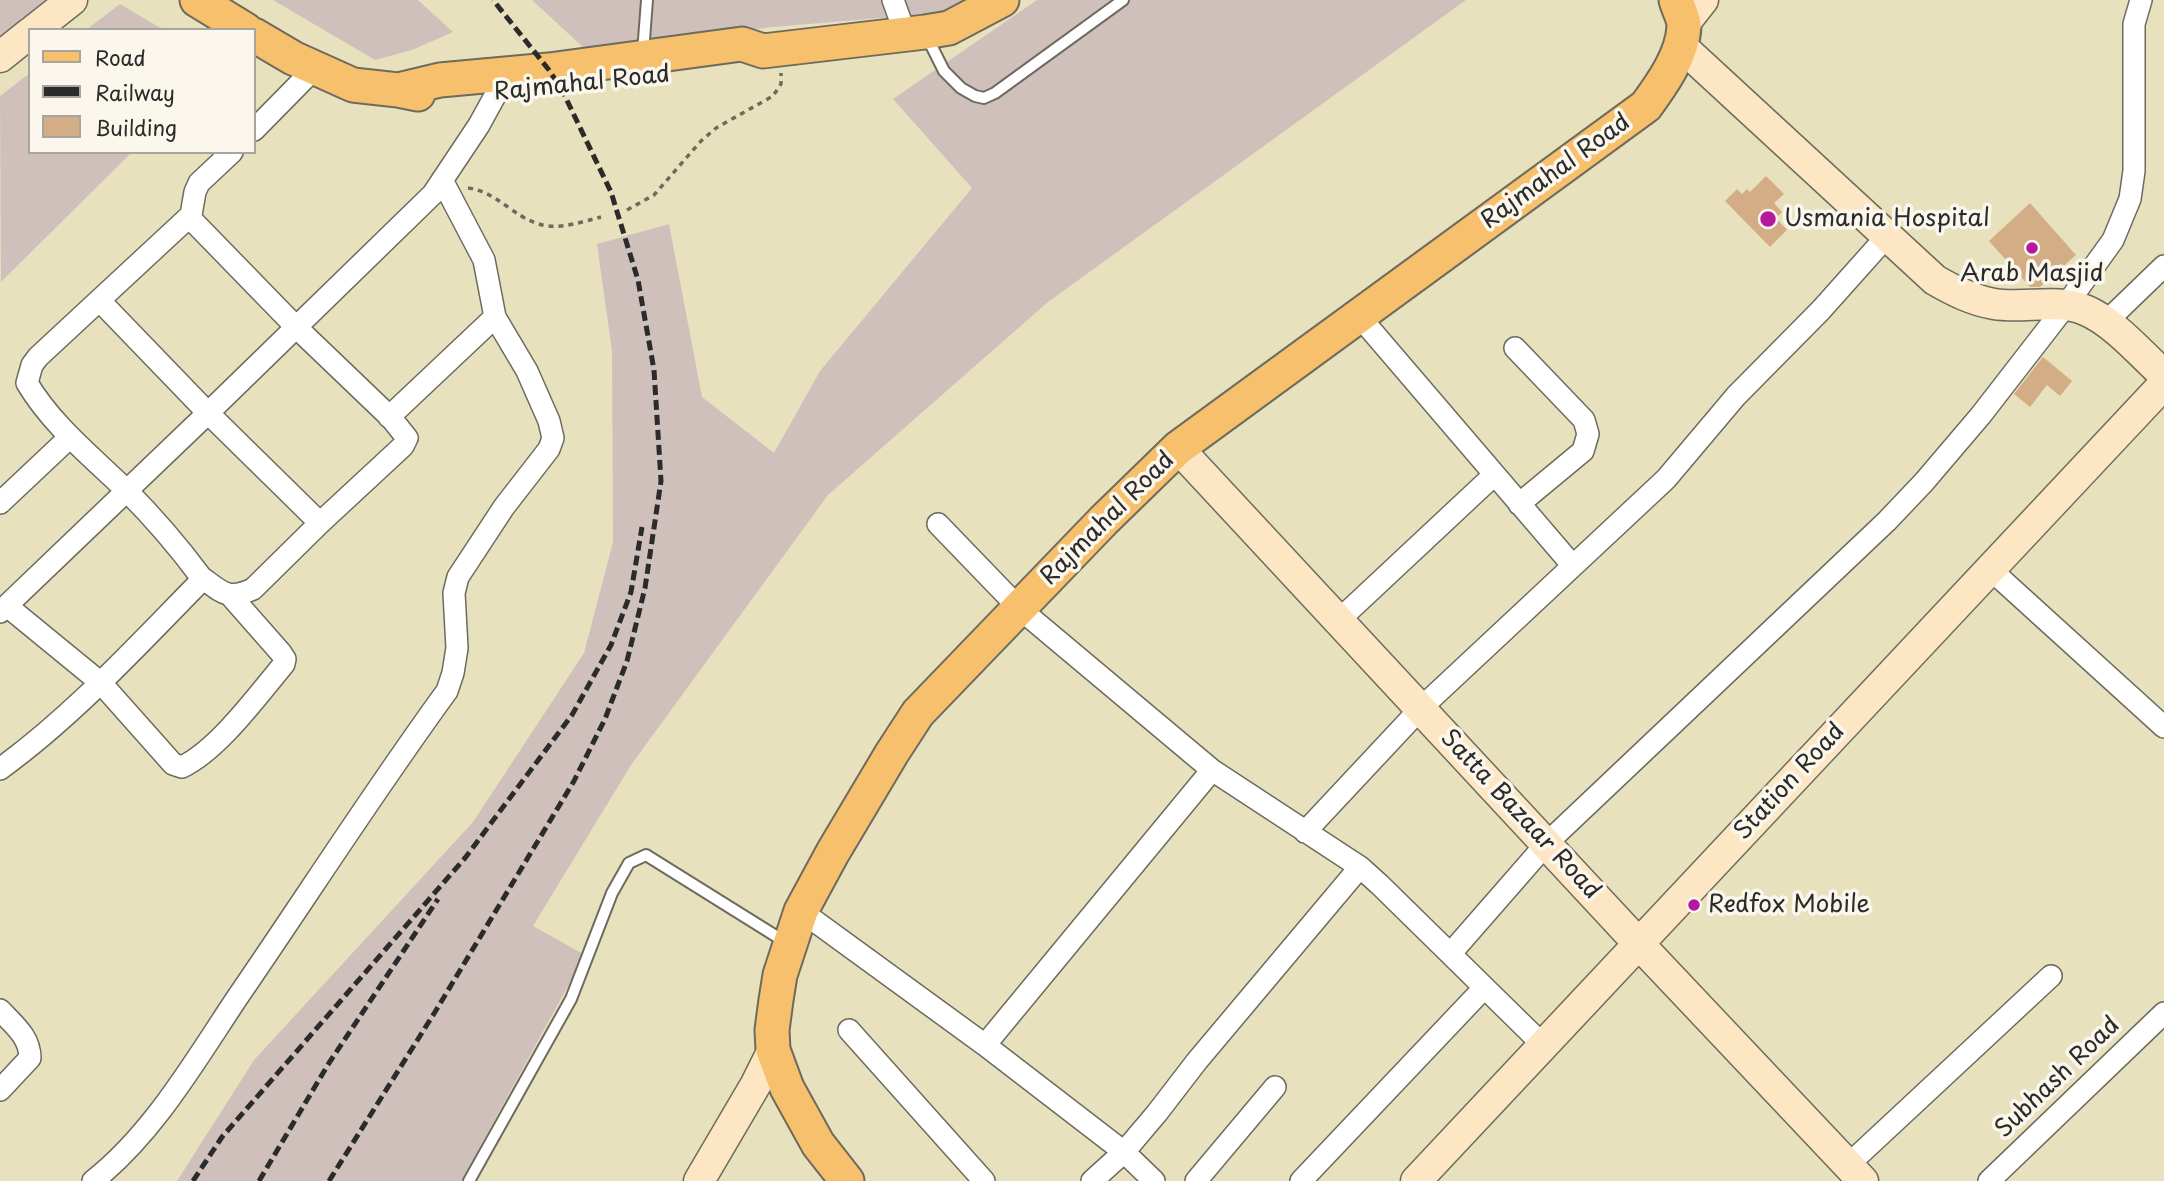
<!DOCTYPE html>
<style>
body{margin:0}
#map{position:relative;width:2164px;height:1181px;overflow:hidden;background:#e8e1be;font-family:"Playpen Sans",sans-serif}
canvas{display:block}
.legend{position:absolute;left:28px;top:28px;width:228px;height:126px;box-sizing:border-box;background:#fbf7ec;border:2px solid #a8a59f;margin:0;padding:9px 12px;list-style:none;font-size:21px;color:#2b2b2b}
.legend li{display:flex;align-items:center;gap:14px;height:35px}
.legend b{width:35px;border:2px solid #a8a59f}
</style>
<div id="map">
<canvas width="2164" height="1181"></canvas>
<ul class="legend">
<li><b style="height:9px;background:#f7c06c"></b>Road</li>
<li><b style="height:9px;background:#2b2b2b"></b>Railway</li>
<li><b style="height:19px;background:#d3ad86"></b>Building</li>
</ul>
</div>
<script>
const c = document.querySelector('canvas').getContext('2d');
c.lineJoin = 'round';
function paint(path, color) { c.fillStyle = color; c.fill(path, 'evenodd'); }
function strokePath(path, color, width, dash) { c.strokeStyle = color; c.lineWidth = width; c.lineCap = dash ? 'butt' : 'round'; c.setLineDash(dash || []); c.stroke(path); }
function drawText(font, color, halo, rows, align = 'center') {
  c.font = font + ' "Playpen Sans",sans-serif'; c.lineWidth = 7; c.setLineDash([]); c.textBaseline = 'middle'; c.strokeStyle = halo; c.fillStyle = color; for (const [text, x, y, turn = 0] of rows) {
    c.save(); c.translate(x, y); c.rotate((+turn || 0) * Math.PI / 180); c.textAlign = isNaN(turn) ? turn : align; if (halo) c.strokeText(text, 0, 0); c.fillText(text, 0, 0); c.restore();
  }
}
const industrial = new Path2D(`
 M 0,0 L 56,0 L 0,42 Z
 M 273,0 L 418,0 L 453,32 L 412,50 L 375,60 Z
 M 532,0 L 969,0 L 941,13 L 773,27 L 585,49 Z
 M 1037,0 L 1466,0 L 1048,302 L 828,495 L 631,765 L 533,926 L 585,955 L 461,1181 L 177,1181 L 254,1060 L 473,822 L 584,653 L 613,542 L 612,351 L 597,244 L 669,224 L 702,397 L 774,453 L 820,371 L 972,188 L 893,99 Z
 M 120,4 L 164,30 L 86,30 Z
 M 30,73 L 30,152 L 132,152 L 1,282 L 0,96 Z`);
const building = new Path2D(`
 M 1766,176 L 1784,194 L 1774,203 L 1782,212 L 1776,218 L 1787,230 L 1770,247 L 1725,201 L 1737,189 L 1742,194 L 1747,189 L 1750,192 Z
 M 2030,203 L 2076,255 L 2040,287 L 2030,287 L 1989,241 Z
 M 2043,357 L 2072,381 L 2060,396 L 2047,385 L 2030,407 L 2014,394 Z`);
const path = new Path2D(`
 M 468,188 C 484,190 495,198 508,207 C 544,234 560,228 601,217
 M 627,210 L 654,195 L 701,141 L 716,128 L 773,96 L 781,84 L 781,73`);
const lane = new Path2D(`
 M 926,35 L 944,71 L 961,88 L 975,96 L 984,98 L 995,93 L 1123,0
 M 643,53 L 647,0
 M 469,1181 L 571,999 L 612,893 L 629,863 L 646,855 L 787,943`);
const street = new Path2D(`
 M 893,0 L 905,33
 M 254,130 L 315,68
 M 189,217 L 296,327 L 391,418 L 407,438 L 403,446 L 320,523 L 253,589 C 227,601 222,592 201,577
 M 100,301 L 208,413 L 320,523
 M 1359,316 L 1573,566
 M 2106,322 L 2164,266
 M 1515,348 L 1584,420 L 1588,434 L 1583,451 L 1519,504
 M 389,417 L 495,317
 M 0,503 L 69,438
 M 938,524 L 1020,609 L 1212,770 L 1360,867 L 1380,885 L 1538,1040 L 1545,1044
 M 1990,569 L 2164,727
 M 7,606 L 101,683 L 173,764 L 182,767 C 218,750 258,695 284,664 L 285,659 L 281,653 L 230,595
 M 0,612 L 208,413 L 433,194 L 479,125 L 496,94
 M 1339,620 L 1494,475
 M 0,769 C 73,716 135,648 198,584 L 201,577 C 178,546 153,517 126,490 C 91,456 52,425 27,383 L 32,365 L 38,357 L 191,215 L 195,192 L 199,183 L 232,152
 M 1305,832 L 1421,708 L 1666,479 L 1736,396 L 1821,310 L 1888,235
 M 801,911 L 985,1045 L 1124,1152 L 1154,1181
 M 1451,953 L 1547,843 L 1887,521 L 1924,482 L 1981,415 L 2067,304 L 2113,240 L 2130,199 L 2134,171 L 2134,24 L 2141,0
 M 0,1010 C 14,1025 30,1037 30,1058 L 0,1090
 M 849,1030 L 984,1181
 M 985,1045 L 1212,770
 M 1848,1165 L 2051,976
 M 93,1181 C 153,1134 195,1061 237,998 C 307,896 374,791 447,691 L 453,673 L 457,648 L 454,593 L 458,577 L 504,507 L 549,449 L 553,438 L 549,421 L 527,371 L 495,317 L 484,260 L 442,180
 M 1092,1181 L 1124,1152 L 1157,1113 L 1197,1061 L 1360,867
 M 1196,1181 L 1275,1087
 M 1301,1181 L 1484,988
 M 1989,1181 L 2164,1013`);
const secondary = new Path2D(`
 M 1684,24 L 1703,0
 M 34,30 L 72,0
 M 1680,45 L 1935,280 C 1954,291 1972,300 1994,304 C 2025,309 2056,298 2085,310 C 2114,322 2141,354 2164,375
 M 0,57 L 30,33
 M 1178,448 L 1639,944 L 1863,1181
 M 699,1181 L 756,1084 L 773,1050
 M 1416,1181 L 2164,384`);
const primary = new Path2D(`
 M 197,0 L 246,30
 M 254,35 L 293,58 L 353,85 L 398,90 L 418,94
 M 398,90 L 440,80 L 549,70 L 742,44 L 763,51 L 925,32 L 949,28 L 1002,0
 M 847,1181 L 818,1144 L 787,1088 L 773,1050 L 772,1030 L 776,1000 L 780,975 L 801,911 L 833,852 L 892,753 L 918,713 L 1104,520 L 1178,448 L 1646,106 C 1662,84 1683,55 1684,26 C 1684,18 1678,8 1676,0`);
const rail = new Path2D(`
 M 193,1181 L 222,1137 L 465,858 L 572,715 L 611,645 L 631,592 L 642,527
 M 259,1181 L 329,1063 L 438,899
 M 329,1181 L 435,1012 L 574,781 L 605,719 L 627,661 L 645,588 L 661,481 L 654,370 L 638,280 L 611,192 L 562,90 L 549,70 L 493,0`);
const markers = [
 [1768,219,9,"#b5179e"],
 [2032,248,7,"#b5179e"],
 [1694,905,7,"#b5179e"]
];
const streetNames = [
 ["Rajmahal Road",582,84,-6],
 ["Rajmahal Road",1556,172,-36],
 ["Rajmahal Road",1108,519,-45],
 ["Station Road",1790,782,-47],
 ["Satta Bazaar Road",1520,815,47],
 ["Subhash Road",2058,1078,-44]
];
const poiNames = [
 ["Usmania Hospital",1784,219],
 ["Arab Masjid",2032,274,"center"],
 ["Redfox Mobile",1708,905]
];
paint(industrial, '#d0c0bc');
paint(building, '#d3ad86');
strokePath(lane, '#6d6b5e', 14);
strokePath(street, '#6d6b5e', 24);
strokePath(secondary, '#6d6b5e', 33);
strokePath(primary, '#6d6b5e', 37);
strokePath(path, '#6d6b5e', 3.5, [5, 5]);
strokePath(lane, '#fff', 10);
strokePath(street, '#fff', 21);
strokePath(secondary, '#fce6c4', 30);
strokePath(primary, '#f7c06c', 33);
strokePath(rail, '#2b2b2b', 5, [10, 5]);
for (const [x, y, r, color] of markers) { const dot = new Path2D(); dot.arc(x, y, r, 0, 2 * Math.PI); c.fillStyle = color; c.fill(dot); strokePath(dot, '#fbf7ec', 2.5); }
drawText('24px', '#2b2b2b', '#fbf7ec', streetNames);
drawText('24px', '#2b2b2b', '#fbf7ec', poiNames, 'left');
</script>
